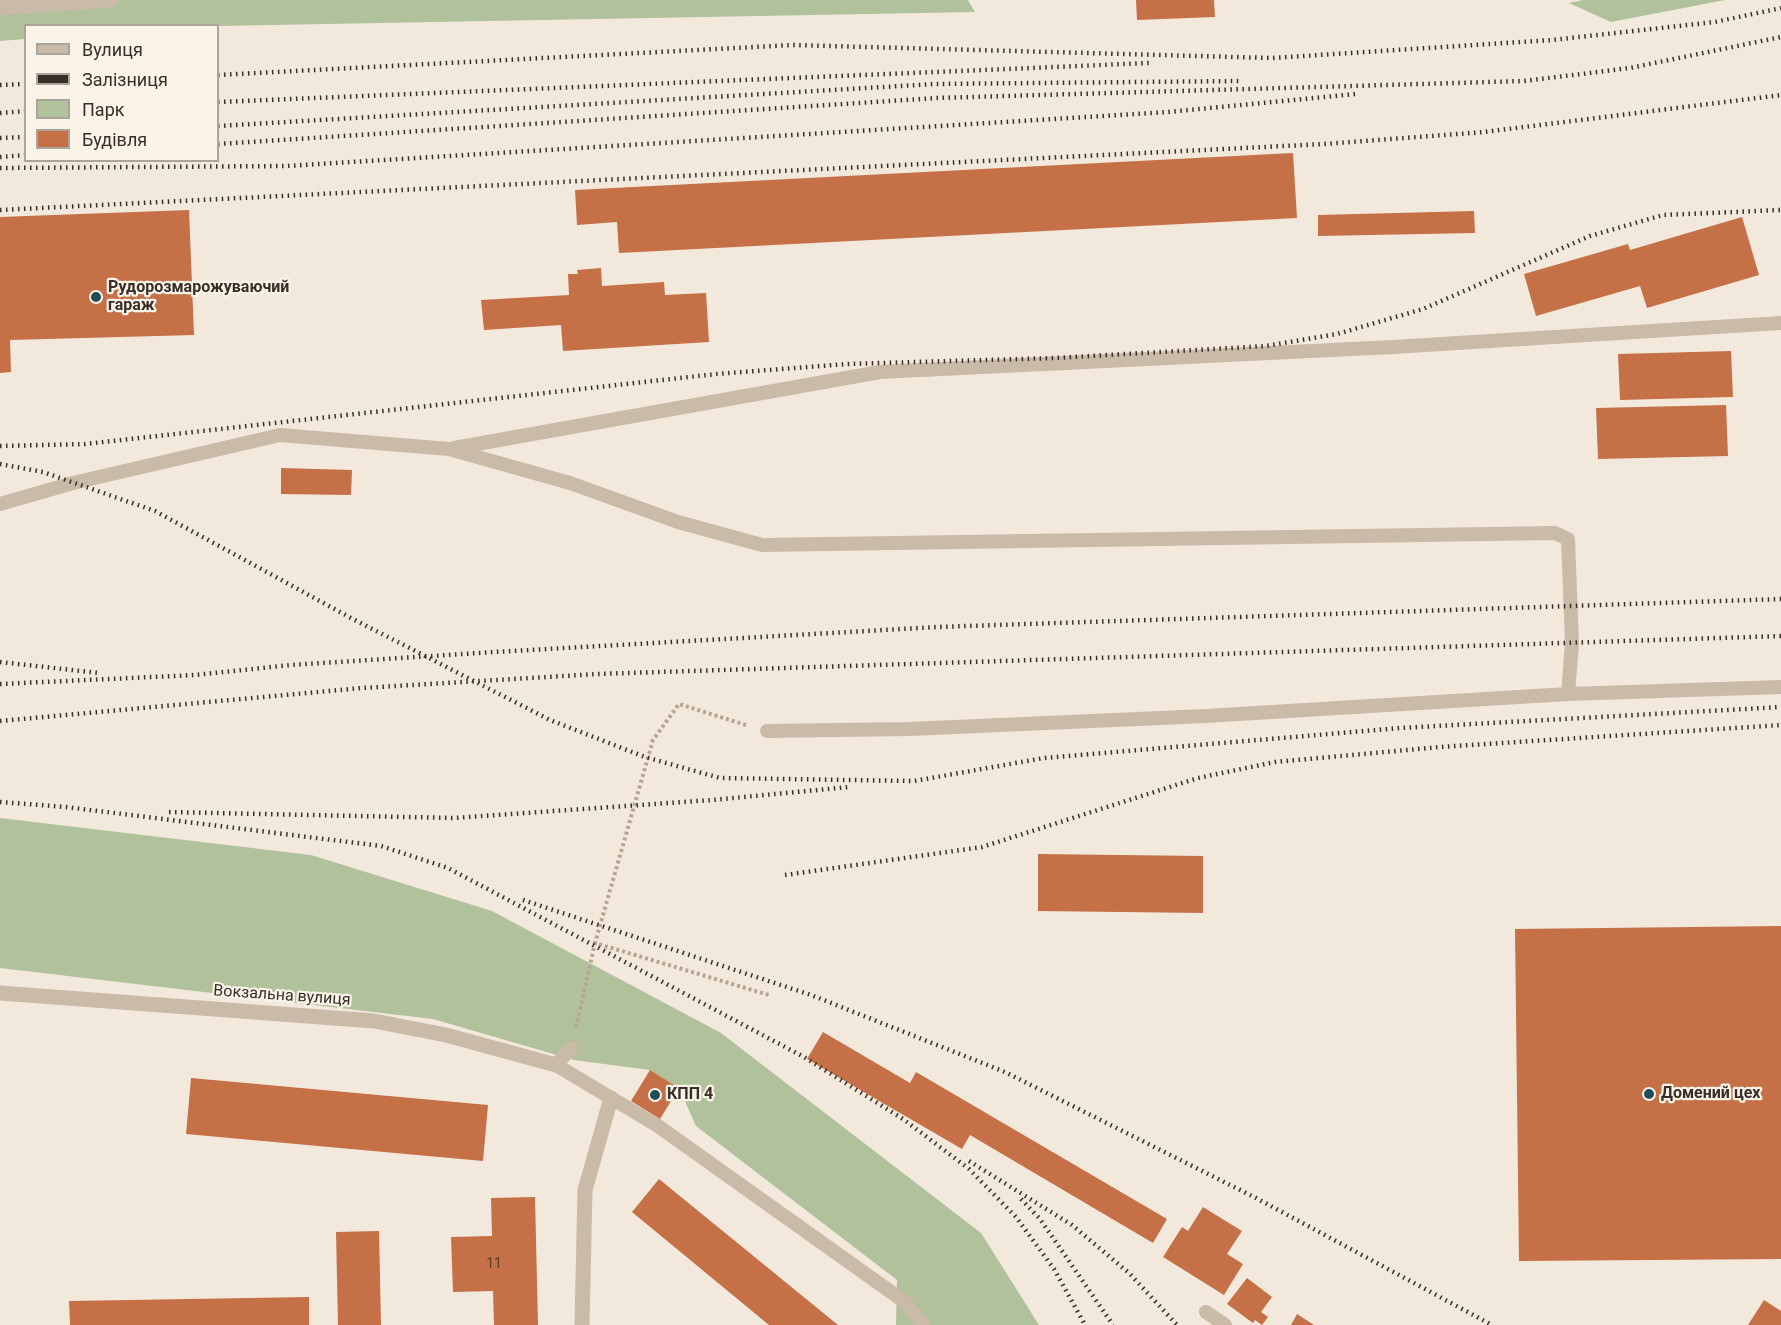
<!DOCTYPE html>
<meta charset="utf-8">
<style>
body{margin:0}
#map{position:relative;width:1781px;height:1325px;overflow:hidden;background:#f2e9dc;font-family:Roboto,sans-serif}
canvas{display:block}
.legend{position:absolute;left:24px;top:24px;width:195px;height:138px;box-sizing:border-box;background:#f9f3e8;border:2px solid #aba49b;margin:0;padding:8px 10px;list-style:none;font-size:18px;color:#372e28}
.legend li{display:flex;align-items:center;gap:12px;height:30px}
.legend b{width:30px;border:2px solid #aba49b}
</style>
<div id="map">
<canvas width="1781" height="1325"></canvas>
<ul class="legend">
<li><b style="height:8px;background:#cabaa8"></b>Вулиця</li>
<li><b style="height:8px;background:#372e28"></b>Залізниця</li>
<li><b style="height:16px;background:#b1c19c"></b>Парк</li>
<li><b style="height:16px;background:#c57047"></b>Будівля</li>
</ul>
</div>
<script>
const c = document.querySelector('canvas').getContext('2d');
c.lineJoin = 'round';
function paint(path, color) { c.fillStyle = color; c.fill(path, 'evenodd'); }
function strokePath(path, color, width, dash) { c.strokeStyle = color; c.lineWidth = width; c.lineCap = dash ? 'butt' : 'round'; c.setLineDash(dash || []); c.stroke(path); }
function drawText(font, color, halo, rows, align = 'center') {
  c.font = font + ' Roboto,sans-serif'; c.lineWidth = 4.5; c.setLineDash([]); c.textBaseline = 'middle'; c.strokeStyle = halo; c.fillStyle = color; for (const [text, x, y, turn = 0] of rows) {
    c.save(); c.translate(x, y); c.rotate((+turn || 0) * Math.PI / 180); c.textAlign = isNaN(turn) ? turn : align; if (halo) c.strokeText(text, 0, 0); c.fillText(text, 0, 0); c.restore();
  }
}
const green = new Path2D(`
 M 0,0 L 968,0 L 975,12 L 218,26 L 26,26 L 25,39 L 0,41 Z
 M 1583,0 L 1725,0 L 1611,22 L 1569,3 Z
 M 0,818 L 311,855 L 492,911 L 721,1033 L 981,1233 L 1039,1325 L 896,1325 L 897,1280 L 696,1126 L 679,1088 L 650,1070 L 574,1060 L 433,1019 L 0,968 Z`);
const building = new Path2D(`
 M 1136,0 L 1214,0 L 1215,17 L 1137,20 Z
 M 1293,153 L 1297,218 L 619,253 L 617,222 L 577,225 L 575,190 Z
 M 189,210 L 194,335 L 10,340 L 11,372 L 0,373 L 0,217 Z
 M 1474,211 L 1475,233 L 1318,236 L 1318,215 Z
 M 1742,217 L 1759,275 L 1647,308 L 1640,286 L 1536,316 L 1524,274 L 1628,244 L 1630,250 Z
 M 601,268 L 602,286 L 664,282 L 665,295 L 706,293 L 709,342 L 563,351 L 561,325 L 484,330 L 481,300 L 569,295 L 568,274 L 578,274 L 577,270 Z
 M 1731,351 L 1733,397 L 1620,400 L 1618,354 Z
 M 1726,405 L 1728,456 L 1598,459 L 1596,408 Z
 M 281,468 L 352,470 L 351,495 L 281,494 Z
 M 1038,854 L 1203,856 L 1203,913 L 1038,911 Z
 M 1781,926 L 1781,1259 L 1519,1261 L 1515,929 Z
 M 823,1032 L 910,1083 L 916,1072 L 1167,1219 L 1153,1243 L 970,1135 L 962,1149 L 807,1059 Z
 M 650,1070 L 679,1088 L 660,1119 L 631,1101 Z
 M 191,1078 L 488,1105 L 483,1161 L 186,1134 Z
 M 659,1179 L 838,1325 L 769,1325 L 632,1212 Z
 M 535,1197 L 538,1325 L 494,1325 L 493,1291 L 453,1292 L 451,1237 L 492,1236 L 491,1198 Z
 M 1203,1207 L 1242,1231 L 1227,1254 L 1243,1264 L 1224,1295 L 1163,1257 L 1182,1227 L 1188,1231 Z
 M 379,1231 L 381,1325 L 338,1325 L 336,1232 Z
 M 1247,1278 L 1272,1297 L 1261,1312 L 1268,1317 L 1262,1325 L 1255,1320 L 1253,1323 L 1227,1304 Z
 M 309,1297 L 309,1325 L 70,1325 L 69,1301 Z
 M 1764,1300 L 1781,1311 L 1781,1325 L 1748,1325 Z
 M 1297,1314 L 1314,1325 L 1291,1325 Z`);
const path = new Path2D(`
 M 746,725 L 679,704 L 653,740 L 595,943 L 769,995
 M 576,1027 L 595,943`);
const service = new Path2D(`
 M 454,448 L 880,372 L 1393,347 L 1781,323
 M 0,504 L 73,483 L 280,435 L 449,449 L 570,483 L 678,522 L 762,545 L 1555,533 L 1568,539 L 1572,643 L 1568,694 L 1781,687
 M 767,731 L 909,729 L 1206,716 L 1568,694
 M 571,1048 L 556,1065 L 658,1126 L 905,1302 L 923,1325
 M 1206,1312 L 1225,1325`);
const minor = new Path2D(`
 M 0,8 L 110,0
 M 0,993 L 374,1021 L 446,1035 L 556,1065
 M 582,1325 L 585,1190 L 611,1098`);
const rail = new Path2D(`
 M 218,75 L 793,45 L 1272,58 L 1552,40 L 1715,22 L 1781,8
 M 0,85 L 26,84
 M 218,102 L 1150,63
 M 0,113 L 26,111
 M 218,126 L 934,84 L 1241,81
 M 0,138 L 26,137
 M 218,144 L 937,98 L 1524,81 L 1630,68 L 1781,37
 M 0,157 L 26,155
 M 0,168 L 286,166 L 1168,112 L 1356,94
 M 0,210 L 1324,144 L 1484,132 L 1781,95
 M 0,446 L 85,444 L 716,374 L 847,364 L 1055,358 L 1266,346 L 1337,334 L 1423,309 L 1590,236 L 1663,215 L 1781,210
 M 0,464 L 43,472 L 155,511 L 351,618 L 550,720 L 645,757 L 720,778 L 914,781 L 1044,758 L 1400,728 L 1781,707
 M 0,662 L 99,673
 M 0,684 L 195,675 L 291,665 L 494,652 L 937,627 L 1781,599
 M 0,721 L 362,688 L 597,674 L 1781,636
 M 0,802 L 66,807 L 381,846 L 448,868 L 804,1057 L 903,1119 L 969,1169 L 1016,1217 L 1054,1269 L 1085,1325
 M 169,812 L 454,818 L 712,800 L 849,787
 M 785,875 L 982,847 L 1198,778 L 1275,762 L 1440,747 L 1781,725
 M 523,900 L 811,995 L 1005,1072 L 1256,1198 L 1492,1325
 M 969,1161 L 1072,1225 L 1129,1273 L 1177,1325
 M 1021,1199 L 1040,1219 L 1113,1325`);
const markers = [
 [96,297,6,"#1e4f58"],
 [1649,1094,6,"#1e4f58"],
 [655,1095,6,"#1e4f58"]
];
const numberNames = [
 ["11",494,1264]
];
const poiNames = [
 ["Рудорозмарожуваючий",108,288],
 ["гараж",108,306],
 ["Домений цех",1661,1094],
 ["КПП 4",667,1095]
];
const streetNames = [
 ["Вокзальна вулиця",282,996,4]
];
paint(green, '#b1c19c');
paint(building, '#c57047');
strokePath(path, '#b6a492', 4, [3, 3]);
strokePath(service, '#cabaa8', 14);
strokePath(minor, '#cabaa8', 15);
strokePath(rail, '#372e28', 4.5, [1.5, 4.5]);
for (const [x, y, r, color] of markers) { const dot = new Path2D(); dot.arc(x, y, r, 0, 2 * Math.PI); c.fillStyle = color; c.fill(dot); strokePath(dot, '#f9f3e8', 2); }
drawText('14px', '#5a3e30', null, numberNames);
drawText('bold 16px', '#372e28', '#f9f3e8', poiNames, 'left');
drawText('16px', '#372e28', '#f9f3e8', streetNames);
</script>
